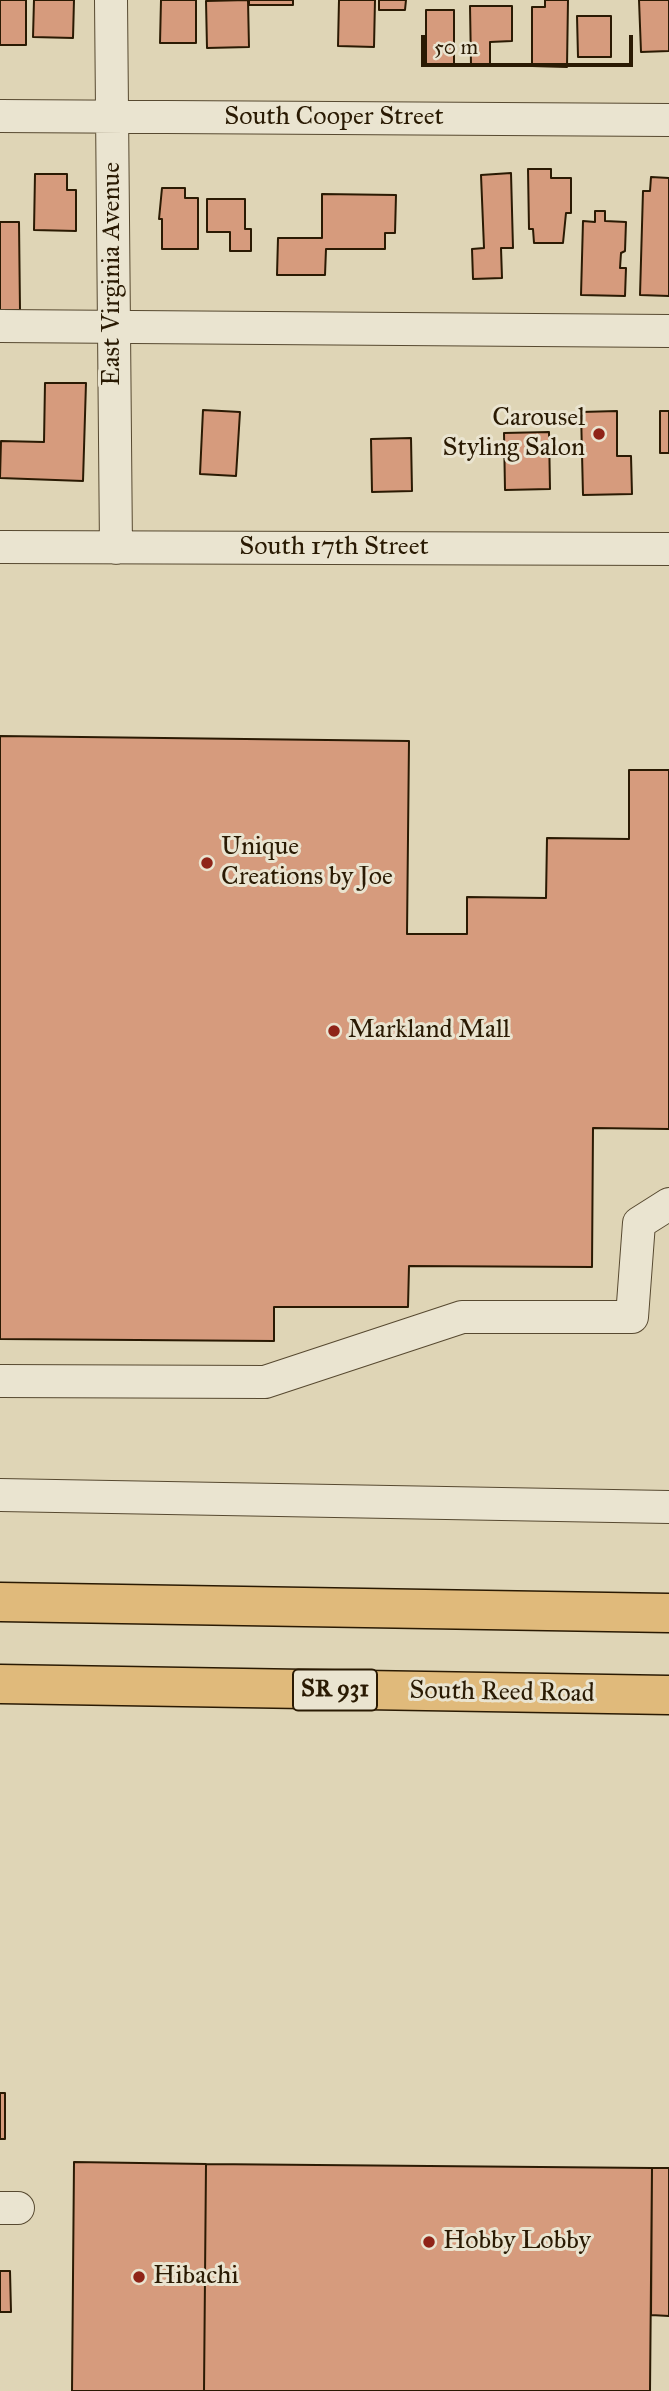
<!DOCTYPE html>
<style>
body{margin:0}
#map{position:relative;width:669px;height:2391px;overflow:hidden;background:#dfd5b6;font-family:"IM FELL Great Primer",serif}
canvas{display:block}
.scale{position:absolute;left:421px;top:35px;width:212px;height:32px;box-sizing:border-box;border:4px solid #2a1a03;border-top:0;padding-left:9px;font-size:21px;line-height:24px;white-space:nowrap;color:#2a1a03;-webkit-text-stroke:5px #eae4d0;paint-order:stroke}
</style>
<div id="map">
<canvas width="669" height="2391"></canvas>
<div class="scale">50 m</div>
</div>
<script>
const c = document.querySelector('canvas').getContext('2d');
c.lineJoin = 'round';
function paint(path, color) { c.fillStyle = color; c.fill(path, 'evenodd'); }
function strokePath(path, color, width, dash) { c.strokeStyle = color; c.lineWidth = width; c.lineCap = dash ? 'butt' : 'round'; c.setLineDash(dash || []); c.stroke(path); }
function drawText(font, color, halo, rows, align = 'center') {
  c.font = font + ' "IM FELL Great Primer",serif'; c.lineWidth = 6; c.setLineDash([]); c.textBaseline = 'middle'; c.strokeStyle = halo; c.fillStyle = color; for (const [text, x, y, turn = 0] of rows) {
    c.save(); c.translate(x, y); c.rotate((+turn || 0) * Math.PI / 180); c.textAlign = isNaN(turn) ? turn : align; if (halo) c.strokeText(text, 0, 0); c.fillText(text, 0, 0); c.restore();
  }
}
const building = new Path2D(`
 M 0,0 L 26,0 L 26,45 L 0,45 Z
 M 34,0 L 74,0 L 73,38 L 33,37 Z
 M 161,0 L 196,0 L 196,43 L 160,43 Z
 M 248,0 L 249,47 L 207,48 L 206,1 Z
 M 249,0 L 293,0 L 293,5 L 249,5 Z
 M 339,0 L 375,0 L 374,47 L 338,46 Z
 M 379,0 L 406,0 L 405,10 L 379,10 Z
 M 545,0 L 568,0 L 567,67 L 532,66 L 532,7 L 545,7 Z
 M 639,0 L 669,0 L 669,51 L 641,52 Z
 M 470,6 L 512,6 L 512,41 L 490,42 L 490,65 L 471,65 Z
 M 426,10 L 454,10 L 454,66 L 426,66 Z
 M 577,16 L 611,16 L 611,57 L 578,57 Z
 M 528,169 L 551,169 L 551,178 L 571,178 L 571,213 L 566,213 L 563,243 L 534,243 L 533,229 L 529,229 Z
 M 511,173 L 513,248 L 501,248 L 502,278 L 473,279 L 472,249 L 484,248 L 481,175 Z
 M 35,174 L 67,174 L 67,190 L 76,190 L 76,231 L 34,230 Z
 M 651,177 L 669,178 L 669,296 L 640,295 L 643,191 L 650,191 Z
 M 162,188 L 185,188 L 185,198 L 198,198 L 198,249 L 162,249 L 162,219 L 159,219 Z
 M 322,194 L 396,195 L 395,233 L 385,233 L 385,249 L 326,249 L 325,275 L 277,275 L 278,238 L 322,238 Z
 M 207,199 L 245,199 L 245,229 L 251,229 L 251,251 L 230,251 L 230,232 L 207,232 Z
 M 595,211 L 605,211 L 605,221 L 626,222 L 625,251 L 621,253 L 620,268 L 626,268 L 625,296 L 581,295 L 583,221 L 595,222 Z
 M 0,222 L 19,222 L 20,310 L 0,310 Z
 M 45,383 L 86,383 L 83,481 L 0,478 L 1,441 L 44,442 Z
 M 203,410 L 240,412 L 236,476 L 200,474 Z
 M 617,411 L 617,456 L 631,456 L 632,494 L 583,495 L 581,412 Z
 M 660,411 L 669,411 L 669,453 L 660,453 Z
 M 549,432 L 550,489 L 505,490 L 504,433 Z
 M 411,438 L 412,491 L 372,492 L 371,439 Z
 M 0,736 L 409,741 L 407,934 L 467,934 L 467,897 L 546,898 L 547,838 L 629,839 L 629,770 L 669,770 L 669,1129 L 593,1128 L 592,1267 L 409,1266 L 408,1307 L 274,1307 L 274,1341 L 0,1339 Z
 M 0,2093 L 5,2093 L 5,2139 L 0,2139 Z
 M 74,2162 L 206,2164 L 204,2391 L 72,2391 Z
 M 206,2164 L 652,2168 L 650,2391 L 204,2391 Z
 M 652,2168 L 669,2168 L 669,2316 L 651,2315 Z
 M 0,2271 L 10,2271 L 11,2312 L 0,2312 Z`);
const minor = new Path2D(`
 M 111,0 L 116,548
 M 0,116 L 669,120
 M 0,326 L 669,331
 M 0,547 L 669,549
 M 0,1381 L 265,1382 L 462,1317 L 632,1317 L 639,1223 L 669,1204
 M 0,1495 L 669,1507
 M 0,2208 L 18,2208`);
const major = new Path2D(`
 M 0,1602 L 669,1613
 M 0,1684 L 669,1695`);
const markers = [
 [599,434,7,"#8f2418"],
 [207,863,7,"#8f2418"],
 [334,1031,7,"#8f2418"],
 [429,2242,7,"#8f2418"],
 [139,2277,7,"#8f2418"]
];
const shields = [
 [335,1690,84]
];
const shieldNames = [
 ["SR 931",335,1690]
];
const streetNames = [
 ["South Cooper Street",334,118],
 ["East Virginia Avenue",113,274,-90],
 ["South 17th Street",334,548],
 ["South Reed Road",502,1693,1]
];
const poiNames = [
 ["Carousel",585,419,"right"],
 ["Styling Salon",585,449,"right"],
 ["Unique",221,848],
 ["Creations by Joe",221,878],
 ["Markland Mall",348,1031],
 ["Hobby Lobby",443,2242],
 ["Hibachi",153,2277]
];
paint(building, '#d69b7d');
strokePath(building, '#2a1a03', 2);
strokePath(minor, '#574930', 34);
strokePath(major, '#2a1a03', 41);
strokePath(minor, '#eae4d0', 32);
strokePath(major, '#e0ba7b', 38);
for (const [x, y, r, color] of markers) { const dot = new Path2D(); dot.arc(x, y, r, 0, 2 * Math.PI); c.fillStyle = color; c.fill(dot); strokePath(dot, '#eae4d0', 2.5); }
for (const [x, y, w] of shields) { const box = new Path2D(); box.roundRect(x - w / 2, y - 20.5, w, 41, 5); c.fillStyle = '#eae4d0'; c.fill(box); strokePath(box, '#2a1a03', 2); }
drawText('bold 24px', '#2a1a03', null, shieldNames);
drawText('26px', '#2a1a03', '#eae4d0', streetNames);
drawText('26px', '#2a1a03', '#eae4d0', poiNames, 'left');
</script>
